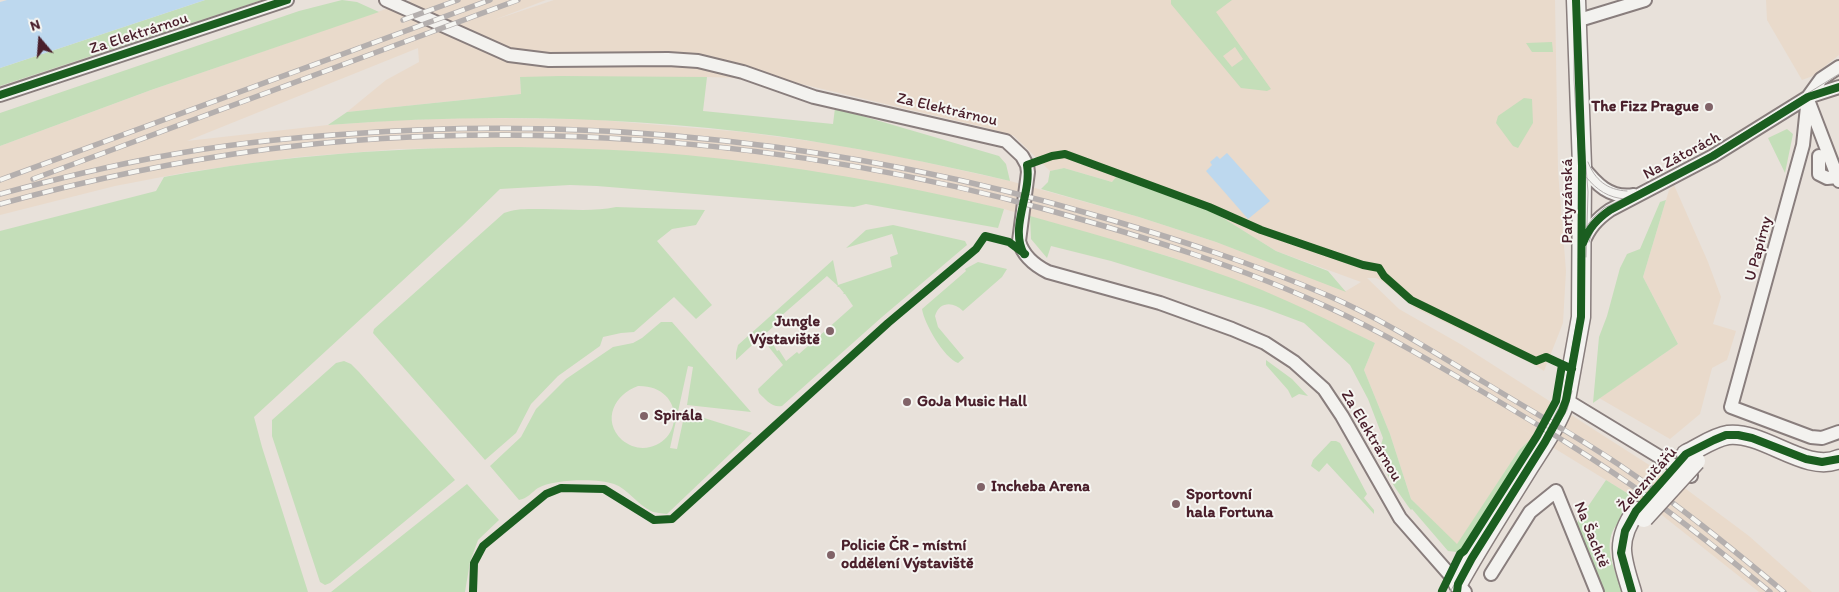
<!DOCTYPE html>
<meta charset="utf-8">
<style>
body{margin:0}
#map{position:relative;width:1839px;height:592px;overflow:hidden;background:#e8e1da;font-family:Itim,sans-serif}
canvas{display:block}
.north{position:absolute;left:15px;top:15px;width:50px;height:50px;-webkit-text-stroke:4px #f6f6f2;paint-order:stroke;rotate:342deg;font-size:14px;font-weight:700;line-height:20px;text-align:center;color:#4a1f2b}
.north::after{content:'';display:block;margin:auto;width:18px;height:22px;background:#4a1f2b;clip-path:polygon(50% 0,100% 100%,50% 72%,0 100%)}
</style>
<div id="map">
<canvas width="1839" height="592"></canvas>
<div class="north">N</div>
</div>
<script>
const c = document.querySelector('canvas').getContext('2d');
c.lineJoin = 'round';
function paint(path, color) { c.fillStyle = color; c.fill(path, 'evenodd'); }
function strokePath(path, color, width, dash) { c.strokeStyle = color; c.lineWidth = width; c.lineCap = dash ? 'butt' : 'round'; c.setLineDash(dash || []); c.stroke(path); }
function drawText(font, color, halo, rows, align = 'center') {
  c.font = font + ' Itim,sans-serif'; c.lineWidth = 4; c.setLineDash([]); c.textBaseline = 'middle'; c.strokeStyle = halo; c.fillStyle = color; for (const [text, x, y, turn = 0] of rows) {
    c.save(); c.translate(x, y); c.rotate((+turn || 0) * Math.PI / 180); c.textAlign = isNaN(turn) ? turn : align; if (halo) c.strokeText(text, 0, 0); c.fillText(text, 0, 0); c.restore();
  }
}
const built = new Path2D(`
 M 412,0 L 546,0 L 494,20 L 554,0 L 1555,0 L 1558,171 L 1566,271 L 1563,323 L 1544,371 L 1535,365 L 1415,308 L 1382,281 L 1376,278 L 1367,278 L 1399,309 L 1462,345 L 1682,486 L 1749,536 L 1812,592 L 1759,592 L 1658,512 L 1505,418 L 1534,436 L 1519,450 L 1457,545 L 1411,499 L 1390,434 L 1364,370 L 1375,343 L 1263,291 L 1171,257 L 1004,209 L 891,185 L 772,165 L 647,152 L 520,147 L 399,149 L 298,157 L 188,172 L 115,186 L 0,215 L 0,146 L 151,90 ZM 418,48 L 419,62 L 386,80 L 347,112 L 521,94 L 520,77 L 707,77 L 742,78 L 797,83 L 987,128 L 1014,136 L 1050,171 L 1064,168 L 1112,182 L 1116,177 L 1215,213 L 1276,251 L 1361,282 L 1346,291 L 1216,242 L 1139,217 L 1010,181 L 897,156 L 824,143 L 743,132 L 588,119 L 467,118 L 399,120 L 328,125 L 187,141 Z
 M 1766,0 L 1839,0 L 1839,55 L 1813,76 L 1802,80 L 1767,20 Z
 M 1674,185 L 1708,262 L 1721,297 L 1713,324 L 1736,331 L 1727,360 L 1712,368 L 1700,414 L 1670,439 L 1599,398 L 1678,344 L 1643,277 L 1669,190 Z`);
const green = new Path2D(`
 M 205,0 L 262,0 L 0,86 L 0,68 Z
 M 342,0 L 357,2 L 379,12 L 151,90 L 0,146 L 0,113 L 299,11 Z
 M 1171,0 L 1232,0 L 1216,12 L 1271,89 L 1267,91 L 1241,88 L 1171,4 ZM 1235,47 L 1243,59 L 1232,67 L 1223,56 Z
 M 1552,42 L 1553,52 L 1532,52 L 1526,43 Z
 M 561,76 L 707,77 L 703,111 L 833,124 L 835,108 L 999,156 L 1006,164 L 1010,181 C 933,163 855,147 777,136 C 628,116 478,113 328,125 L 347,112 L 521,94 L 520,77 Z
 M 1524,98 L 1532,99 L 1533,123 L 1518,148 L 1513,146 L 1496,123 L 1498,116 Z
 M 1787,129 L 1793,134 L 1785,173 L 1768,138 Z
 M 520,147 C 576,148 631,150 686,155 C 793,165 899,184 1004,209 L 998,228 L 866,204 L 854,207 L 597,186 L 570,185 L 500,189 L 462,226 L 254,417 L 262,447 L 308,592 L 0,592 L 0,231 L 156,191 L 164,177 C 282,155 400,147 520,147 Z
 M 1064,168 L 1112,182 L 1116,177 L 1215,213 L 1276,251 L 1328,271 L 1346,292 L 1216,242 L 1139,217 L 1041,189 L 1048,182 L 1050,171 Z
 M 1666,200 L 1643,277 L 1678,344 L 1593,403 L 1599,337 L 1607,316 L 1620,268 L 1627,254 L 1640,249 L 1660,202 Z
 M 616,207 L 705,210 L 696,225 L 672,229 L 657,241 L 712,305 L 696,319 L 674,297 L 634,332 L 621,333 L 603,337 L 600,346 L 558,376 L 531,404 L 516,433 L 485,460 L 373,333 L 374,329 L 504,213 C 516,208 530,209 543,209 C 567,209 592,212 616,207 Z
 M 1030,216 C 1108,238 1186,259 1262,290 C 1300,306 1338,325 1375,343 L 1364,370 L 1390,434 L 1411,499 L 1457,544 L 1519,450 L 1534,436 L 1465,546 L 1457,552 L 1448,551 L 1412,509 L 1411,510 C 1397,490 1374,463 1383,438 L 1368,399 L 1350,365 L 1304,323 L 1264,308 L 1111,261 L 1051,246 L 1047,258 L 1031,239 Z
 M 893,225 L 965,241 L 967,245 L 882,317 L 782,406 C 772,408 765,399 759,393 L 758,389 L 783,365 L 761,337 L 736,360 L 736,353 L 738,345 L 833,260 L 838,285 L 892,267 L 890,257 L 898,254 L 892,234 L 846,248 L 866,230 ZM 827,276 L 838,286 L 837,287 L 839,287 L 844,293 L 843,294 L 845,294 L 853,306 L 799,354 L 797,352 L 786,361 L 779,350 L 777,351 L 772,342 L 770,343 L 764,335 L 774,326 L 773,323 Z
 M 978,262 L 1007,269 L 1002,277 L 963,311 C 953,301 939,302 935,316 L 938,327 L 964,358 L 958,363 C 944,358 924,323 922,309 L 966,271 L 965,269 Z
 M 661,322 L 672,322 L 751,412 L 687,405 L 693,367 L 688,366 L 670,448 L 677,449 L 685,412 L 752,433 L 667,514 C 662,513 655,513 651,511 C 638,505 628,489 614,484 C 598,478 553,479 538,488 C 532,492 527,499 519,500 L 490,466 L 521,437 L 536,409 L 566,379 L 613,347 L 633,343 L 642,338 ZM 638,386 C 686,385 685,446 643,448 C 636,448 628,445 622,440 C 601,420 615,394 638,386 Z
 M 1266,360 L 1292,379 L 1308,396 L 1299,394 L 1292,398 L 1288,390 L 1266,365 Z
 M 344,361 L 351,364 L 359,372 L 455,480 L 330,583 L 325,585 L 320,582 L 272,436 L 272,420 L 336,363 Z
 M 1331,441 L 1336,441 L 1340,443 L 1367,494 L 1364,498 L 1374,510 L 1374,514 L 1327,463 L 1319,472 L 1311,466 L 1313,460 Z
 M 1606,480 L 1640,501 C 1632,510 1622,518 1615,527 C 1602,547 1616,573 1623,592 L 1601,592 L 1574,527 Z
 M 467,484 L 499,520 L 478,540 L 470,562 L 465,592 L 331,592 Z`);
const water = new Path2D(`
 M 7,0 L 205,0 L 0,68 L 0,2 Z
 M 1227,153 L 1270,201 L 1248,219 L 1206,171 L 1212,165 L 1210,162 L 1217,156 L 1220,159 Z`);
const street = new Path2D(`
 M 386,0 L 509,55 L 549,60 L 668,59 L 698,61 L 743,72 L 814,97 L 1006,141 L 1022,156 L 1027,165 L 1028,172 L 1019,241 C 1023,256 1034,265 1048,272 L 1160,303 L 1232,329 L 1265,343 L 1294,362 L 1324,389 L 1342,416 L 1400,518 L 1465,592
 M 1576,21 L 1645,0
 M 0,95 L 287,0
 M 1808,97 L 1803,145 L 1731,407 L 1811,437 L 1822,438 L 1839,432
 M 1808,97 L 1821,79 L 1839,67
 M 1808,100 L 1839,181
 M 1819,156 L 1819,174 L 1827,178 L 1837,177
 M 1582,166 C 1596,184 1610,199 1634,195
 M 1583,243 C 1589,228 1597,219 1610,210 L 1713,156 L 1808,97 L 1839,87
 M 1566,400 L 1691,476
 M 1491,574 L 1530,512 L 1556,491 L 1597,592`);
const secondary = new Path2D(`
 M 1686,454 C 1699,448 1714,437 1728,435 C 1764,431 1806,474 1839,459
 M 1458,584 C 1480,544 1505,506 1529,467 C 1543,445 1558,424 1566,400 L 1581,317 L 1582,166 L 1576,0
 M 1632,592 C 1622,559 1614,542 1636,511`);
const tram = new Path2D(`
 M 1584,142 L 1588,192 L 1586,257
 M 1588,162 C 1595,180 1607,190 1627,191
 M 1586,177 C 1597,190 1608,198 1626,199
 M 1586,227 L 1593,218 L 1604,208 L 1690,166 L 1839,74
 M 1589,242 C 1593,225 1605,216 1620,208
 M 1554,432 L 1567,410 L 1572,391
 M 1450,592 L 1470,557 L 1543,439 L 1563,399 L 1577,320 L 1579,298 L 1580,181 L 1574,80 L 1574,0`);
const rail = new Path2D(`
 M 403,20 L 458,0
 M 33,179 L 518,0
 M 0,180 L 490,0
 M 0,194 C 52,180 105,167 158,157 C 221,145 284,138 348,134 C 599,115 852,144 1094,215 C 1173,238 1253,263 1329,296 C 1384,320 1435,353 1487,384 C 1531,411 1575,435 1618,464 C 1676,503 1730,547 1784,592
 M 0,204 C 88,180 178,161 269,149 C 525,117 799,141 1048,210 C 1145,237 1242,267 1334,310 C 1385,334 1434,363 1483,392 C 1540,426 1597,460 1651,499 C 1692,528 1731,560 1770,592`);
const secondaryBridge = new Path2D(`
 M 1644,518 L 1696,461`);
const cycleway = new Path2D(`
 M 0,95 L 287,0
 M 1583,243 C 1589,228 1597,219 1610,210 L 1713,156 L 1808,97 L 1839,87
 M 1024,254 C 1009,227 1032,194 1027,165 L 1052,156 L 1065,154 L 1209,207 L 1261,230 L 1363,265 L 1379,268 L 1384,276 L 1411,300 L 1536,361 L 1546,357 L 1572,369
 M 1442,591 L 1460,554 L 1464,551 L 1537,436 L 1556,401 L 1562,365
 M 473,592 L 474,563 L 483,546 L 546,494 L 561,488 L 604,489 L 654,520 L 672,519 L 888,323 L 976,249 L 985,236 L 1009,242 L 1025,254
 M 1457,592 L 1458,584 L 1472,558 L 1545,442 L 1562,411 L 1566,400 L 1581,317 L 1582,166 L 1576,0
 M 1632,592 L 1621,553 L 1625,531 L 1636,511 L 1686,454 L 1714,440 L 1726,435 L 1738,435 L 1752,438 L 1806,459 L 1822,462 L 1839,459`);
const markers = [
 [1709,107,5,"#816368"],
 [830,331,5,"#816368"],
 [907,402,5,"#816368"],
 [644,416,5,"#816368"],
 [981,487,5,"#816368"],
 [1176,504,5,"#816368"],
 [831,555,5,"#816368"]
];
const streetNames = [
 ["Za Elektrárnou",139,34,-18],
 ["Za Elektrárnou",947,110,13],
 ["Na Zátorách",1682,156,-28],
 ["Partyzánská",1568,201,-90],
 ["U Papírny",1759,249,-75],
 ["Za Elektrárnou",1371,436,59],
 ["Železničářů",1648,480,-49],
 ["Na Šachtě",1591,535,68]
];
const poiNames = [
 ["The Fizz Prague",1699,107,"right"],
 ["Jungle",820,322,"right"],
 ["Výstaviště",820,340,"right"],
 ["GoJa Music Hall",917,402],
 ["Spirála",654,416],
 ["Incheba Arena",991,487],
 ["Sportovní",1186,495],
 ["hala Fortuna",1186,513],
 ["Policie ČR - místní",841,546],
 ["oddělení Výstaviště",841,564]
];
paint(built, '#e9dacb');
paint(green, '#c4deb9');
paint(water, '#bdd8ee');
strokePath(street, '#897e7d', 16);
strokePath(secondary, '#897e7d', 21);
strokePath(street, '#f3f2ef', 12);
strokePath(secondary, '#f3f2ef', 18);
strokePath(tram, '#b4afae', 1);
strokePath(rail, '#b4afae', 5.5);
strokePath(rail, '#f6f6f2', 4, [11]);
strokePath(secondaryBridge, '#897e7d', 21, []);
strokePath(secondaryBridge, '#f3f2ef', 18);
strokePath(cycleway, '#1b5e20', 8);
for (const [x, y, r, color] of markers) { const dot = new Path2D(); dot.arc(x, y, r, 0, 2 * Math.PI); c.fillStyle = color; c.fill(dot); strokePath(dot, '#f6f6f2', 2); }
drawText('16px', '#4a1f2b', '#f6f6f2', streetNames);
drawText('bold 16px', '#4a1f2b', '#f6f6f2', poiNames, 'left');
</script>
